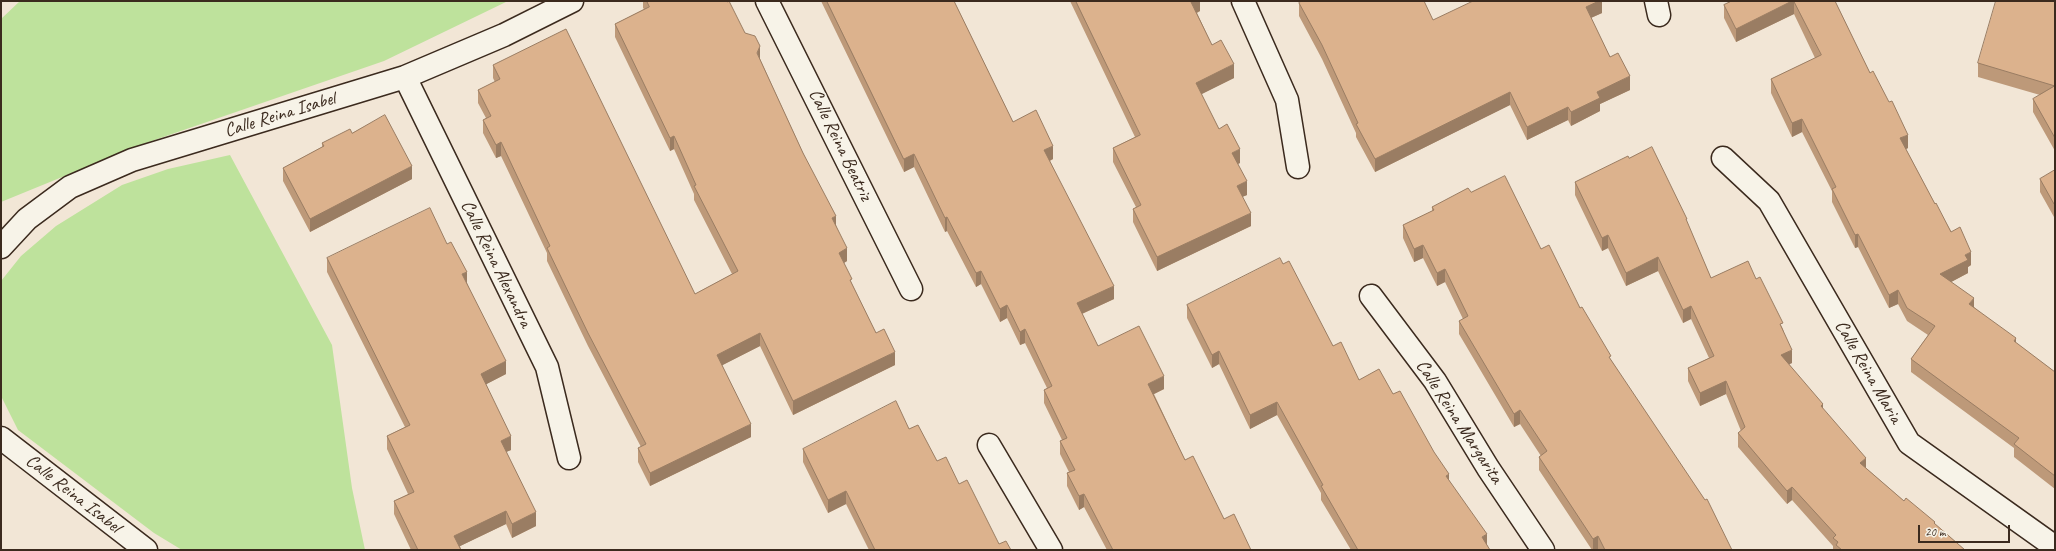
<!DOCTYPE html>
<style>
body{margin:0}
#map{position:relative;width:2056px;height:551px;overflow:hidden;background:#f2e6d6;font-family:Caveat,sans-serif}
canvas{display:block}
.frame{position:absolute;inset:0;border:2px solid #3b2a1e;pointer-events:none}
.scale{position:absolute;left:1918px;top:525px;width:92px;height:18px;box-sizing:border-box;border:2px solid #3b2a1e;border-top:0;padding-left:5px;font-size:12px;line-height:14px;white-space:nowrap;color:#3b2a1e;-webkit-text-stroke:3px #f7f3e8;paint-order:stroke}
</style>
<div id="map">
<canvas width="2056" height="551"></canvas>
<div class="frame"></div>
<div class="scale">20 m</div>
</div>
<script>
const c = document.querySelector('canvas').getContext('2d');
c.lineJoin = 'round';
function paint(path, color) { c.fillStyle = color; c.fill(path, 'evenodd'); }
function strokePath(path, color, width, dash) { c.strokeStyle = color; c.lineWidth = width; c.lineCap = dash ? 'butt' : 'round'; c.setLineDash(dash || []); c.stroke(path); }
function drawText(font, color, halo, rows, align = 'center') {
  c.font = font + ' Caveat,sans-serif'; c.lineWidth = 3.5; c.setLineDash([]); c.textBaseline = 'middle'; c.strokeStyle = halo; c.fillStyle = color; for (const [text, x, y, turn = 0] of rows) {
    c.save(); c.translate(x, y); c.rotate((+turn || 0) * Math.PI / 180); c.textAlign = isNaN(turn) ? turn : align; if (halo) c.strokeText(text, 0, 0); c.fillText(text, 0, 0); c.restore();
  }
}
const green = new Path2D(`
 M 20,1 L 508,1 L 384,61 L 143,144 L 1,202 L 1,19 Z
 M 230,155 L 332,345 L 352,488 L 365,550 L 182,550 L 154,533 L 18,430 L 1,396 L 1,281 L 21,256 L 56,226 L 122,185 L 168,169 Z`);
const minor = new Path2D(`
 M 767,1 L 911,289
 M 1243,1 L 1287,100 L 1298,167
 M 1656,1 L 1659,15
 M 405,77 L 547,367 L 569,458
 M 1723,158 L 1769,201 L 1909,443 L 2055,547
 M 1,247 L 27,219 L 70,187 L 132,160 L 405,77 L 504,35 L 572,1
 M 1371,296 L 1435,381 L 1488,468 L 1543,550
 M 1,438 L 146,550
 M 989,445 L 1051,550`);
const wall = new Path2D(`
 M 643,1 L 726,1 L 760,59 L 836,225 L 847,261 L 844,263 L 852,284 L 876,333 L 895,365 L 793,415 L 760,346 L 722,365 L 751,437 L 650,486 L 638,462 L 638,448 L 641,447 L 588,346 L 547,261 L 547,253 L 501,156 L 496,158 L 483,133 L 483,120 L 486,118 L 478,103 L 478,90 L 495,82 L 493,78 L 493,65 L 695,294 L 732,274 L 694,200 L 694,194 L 674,149 L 670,151 L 615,37 L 615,24 L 644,9 L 643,8 Z
 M 821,1 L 954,1 L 1013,122 L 1053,159 L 1050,161 L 1114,299 L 1082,314 L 1098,346 L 1164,389 L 1154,394 L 1185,460 L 1224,519 L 1251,550 L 1107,550 L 1084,507 L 1079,510 L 1067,486 L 1067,473 L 1069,472 L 1060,454 L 1060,441 L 1062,440 L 1044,403 L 1044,390 L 1047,388 L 1025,343 L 1020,345 L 1007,318 L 1000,322 L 981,284 L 976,287 L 947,231 L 945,232 L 914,167 L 904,172 Z
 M 1070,1 L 1200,1 L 1200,11 L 1197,13 L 1212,45 L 1234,78 L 1201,94 L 1219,129 L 1240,163 L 1238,164 L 1247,195 L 1242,197 L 1251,226 L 1157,271 L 1133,222 L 1133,209 L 1136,207 L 1113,162 L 1113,148 L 1135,137 Z
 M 1602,1 L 1602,13 L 1591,18 L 1610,57 L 1630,90 L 1600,104 L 1600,111 L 1571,126 L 1568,120 L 1527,140 L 1510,105 L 1375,172 L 1356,137 L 1356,133 L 1322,59 L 1299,16 L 1299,3 L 1433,20 Z
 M 1731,1 L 1835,1 L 1870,73 L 1908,148 L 1906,149 L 1935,204 L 1971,265 L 1968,267 L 1968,273 L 1951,282 L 1974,307 L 2016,343 L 2055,372 L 2055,489 L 2014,457 L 2014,448 L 1911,372 L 1911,359 L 1928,335 L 1907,321 L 1898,304 L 1889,308 L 1858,247 L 1855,248 L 1832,202 L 1832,191 L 1802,132 L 1792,137 L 1771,93 L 1771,79 L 1815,58 L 1794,14 L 1736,42 L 1724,18 L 1724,5 Z
 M 2055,1 L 2055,151 L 2033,112 L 2033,99 L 2040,95 L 1978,77 L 1978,63 Z
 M 352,133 L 412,179 L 310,232 L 283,181 L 283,168 L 322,147 L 322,143 Z
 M 1629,158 L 1687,223 L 1711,278 L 1756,279 L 1783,329 L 1792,363 L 1789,364 L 1866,468 L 1904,501 L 1935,524 L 1965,550 L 1833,550 L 1833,546 L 1792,500 L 1787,504 L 1738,447 L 1738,433 L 1741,431 L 1726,394 L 1700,406 L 1688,381 L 1688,368 L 1709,358 L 1691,319 L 1683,323 L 1658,271 L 1626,286 L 1608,248 L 1602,251 L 1575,195 L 1575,182 Z
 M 2055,170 L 2055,216 L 2054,217 L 2040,192 L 2040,179 Z
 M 1471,192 L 1541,249 L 1580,308 L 1611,360 L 1732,550 L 1599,550 L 1598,549 L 1596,550 L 1592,550 L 1539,470 L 1539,457 L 1541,456 L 1520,424 L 1514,427 L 1459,334 L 1459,321 L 1463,319 L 1445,282 L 1437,286 L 1423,258 L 1414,262 L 1403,238 L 1403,225 L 1432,211 L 1432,207 Z
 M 327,258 L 467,283 L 506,374 L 486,384 L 511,450 L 506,452 L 536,526 L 512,538 L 506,524 L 460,546 L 461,550 L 411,550 L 394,514 L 394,501 L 408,494 L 387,449 L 387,436 L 405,427 L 327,272 Z
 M 1283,264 L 1333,346 L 1359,380 L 1393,394 L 1449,480 L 1490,550 L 1351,550 L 1321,500 L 1321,493 L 1277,415 L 1250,429 L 1219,364 L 1212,368 L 1187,318 L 1187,305 Z
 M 909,429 L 937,461 L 959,484 L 999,544 L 1011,550 L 869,550 L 846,504 L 828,513 L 803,462 L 803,449 Z`);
const shadedWall = new Path2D(`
 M 1193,1 L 1200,1 L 1200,11 L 1191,15 L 1191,2 Z
 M 1599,1 L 1602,1 L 1602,13 L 1586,20 L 1586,7 Z
 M 1792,1 L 1794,1 L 1794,14 L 1736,42 L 1736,29 Z
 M 760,46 L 760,60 L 757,53 Z
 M 1234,64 L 1234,78 L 1196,97 L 1196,83 Z
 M 1630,76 L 1630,90 L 1600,104 L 1600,111 L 1571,126 L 1571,112 L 1597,92 Z
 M 1510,92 L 1510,105 L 1375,172 L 1375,159 Z
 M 1568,107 L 1568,120 L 1527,140 L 1527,127 Z
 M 1802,119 L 1802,132 L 1792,137 L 1792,123 Z
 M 1908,135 L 1908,148 L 1900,152 L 1900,138 Z
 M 674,136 L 674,149 L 670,151 L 670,138 Z
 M 501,142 L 501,156 L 496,158 L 496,145 Z
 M 1053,146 L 1053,159 L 1044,163 L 1044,150 Z
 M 1240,149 L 1240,163 L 1232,166 L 1232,153 Z
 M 914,154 L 914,167 L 904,172 L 904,159 Z
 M 412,166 L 412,179 L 310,232 L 310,219 Z
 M 1247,181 L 1247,195 L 1237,199 L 1237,186 Z
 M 2055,203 L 2055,216 L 2054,217 L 2054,204 Z
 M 1251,213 L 1251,226 L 1157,271 L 1157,257 Z
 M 836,216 L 836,229 L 832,218 Z
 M 947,217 L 947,231 L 945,232 L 945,218 Z
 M 1858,234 L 1858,247 L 1855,248 L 1855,235 Z
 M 1608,235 L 1608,248 L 1602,251 L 1602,238 Z
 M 1423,245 L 1423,258 L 1414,262 L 1414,249 Z
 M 847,248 L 847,261 L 839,266 L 839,253 Z
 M 1971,252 L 1971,265 L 1968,267 L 1968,273 L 1940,288 L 1940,274 L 1965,255 Z
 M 1658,257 L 1658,271 L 1626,286 L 1626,273 Z
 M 1445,269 L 1445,282 L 1437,286 L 1437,273 Z
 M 981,271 L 981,284 L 976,287 L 976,273 Z
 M 467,272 L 467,285 L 462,274 Z
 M 1114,286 L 1114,299 L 1077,316 L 1077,303 Z
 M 1898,290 L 1898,304 L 1889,308 L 1889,295 Z
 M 1974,298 L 1974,311 L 1969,304 Z
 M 1007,305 L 1007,318 L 1000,322 L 1000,309 Z
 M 1691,306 L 1691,319 L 1683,323 L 1683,310 Z
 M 1025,329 L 1025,343 L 1020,345 L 1020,332 Z
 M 760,333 L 760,346 L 717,368 L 717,355 Z
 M 2016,338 L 2016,351 L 2014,341 Z
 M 1792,350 L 1792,363 L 1781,368 L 1781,355 Z
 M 1219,351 L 1219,364 L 1212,368 L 1212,355 Z
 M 895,352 L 895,365 L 793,415 L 793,401 Z
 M 506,361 L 506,374 L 481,387 L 481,374 Z
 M 1164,376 L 1164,389 L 1148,397 L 1148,384 Z
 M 1726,381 L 1726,394 L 1700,406 L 1700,393 Z
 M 1277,402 L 1277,415 L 1250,429 L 1250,415 Z
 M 1823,404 L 1823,417 L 1821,406 Z
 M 1520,410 L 1520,424 L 1514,427 L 1514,414 Z
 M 751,424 L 751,437 L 650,486 L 650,473 Z
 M 511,436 L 511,450 L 501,454 L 501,441 Z
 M 1866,458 L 1866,471 L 1860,463 Z
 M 1449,474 L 1449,488 L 1446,476 Z
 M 1792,487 L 1792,500 L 1787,504 L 1787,491 Z
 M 846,491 L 846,504 L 828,513 L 828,500 Z
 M 1084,494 L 1084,507 L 1079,510 L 1079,496 Z
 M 506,511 L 506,524 L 454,549 L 454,536 Z
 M 536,512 L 536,526 L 512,538 L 512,524 Z
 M 1487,534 L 1487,547 L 1482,537 Z
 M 1598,536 L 1598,549 L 1596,550 L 1593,550 L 1593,539 Z`);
const building = new Path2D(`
 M 647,1 L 726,1 L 727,2 L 729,1 L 745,33 L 755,36 L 760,46 L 757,53 L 803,153 L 836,216 L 832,218 L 847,248 L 839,253 L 852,279 L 850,280 L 876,333 L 884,329 L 895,352 L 793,401 L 760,333 L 717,355 L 751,424 L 650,473 L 638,448 L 646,444 L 588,333 L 547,248 L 550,246 L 501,142 L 496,145 L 483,120 L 491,116 L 478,90 L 500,79 L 493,65 L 566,29 L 695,294 L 738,271 L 694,186 L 696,185 L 674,136 L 670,138 L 615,24 L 649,7 Z
 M 827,1 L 954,1 L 1013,122 L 1036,110 L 1053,146 L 1044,150 L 1114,286 L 1077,303 L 1098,346 L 1139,326 L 1164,376 L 1148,384 L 1185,460 L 1193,456 L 1224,519 L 1234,514 L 1251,550 L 1113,550 L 1084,494 L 1079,496 L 1067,473 L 1075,470 L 1060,441 L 1067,438 L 1044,390 L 1052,386 L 1025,329 L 1020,332 L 1007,305 L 1000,309 L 981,271 L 976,273 L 947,217 L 945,218 L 914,154 L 904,159 Z
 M 1076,1 L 1193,1 L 1191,2 L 1212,45 L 1221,40 L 1234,64 L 1196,83 L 1219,129 L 1227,124 L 1240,149 L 1232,153 L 1247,181 L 1237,186 L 1251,213 L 1157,257 L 1133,209 L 1141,205 L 1113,148 L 1140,135 Z
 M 1302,1 L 1424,1 L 1433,20 L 1473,1 L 1599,1 L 1586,7 L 1610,57 L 1618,53 L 1630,76 L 1597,92 L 1600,98 L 1571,112 L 1568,107 L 1527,127 L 1510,92 L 1375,159 L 1356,124 L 1358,123 L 1322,45 L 1299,3 Z
 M 1732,1 L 1792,1 L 1736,29 L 1724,5 Z
 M 1794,1 L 1835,1 L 1870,73 L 1873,71 L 1889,102 L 1892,101 L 1908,135 L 1900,138 L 1935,204 L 1936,203 L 1951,232 L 1960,227 L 1971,252 L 1965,255 L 1968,260 L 1940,274 L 1974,298 L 1969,304 L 2016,338 L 2014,341 L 2055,372 L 2055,476 L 2014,444 L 2019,438 L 1911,359 L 1935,326 L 1907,308 L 1898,290 L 1889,295 L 1858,234 L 1855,235 L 1832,189 L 1836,187 L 1802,119 L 1792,123 L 1771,79 L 1821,55 Z
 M 1996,1 L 2055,1 L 2055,86 L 1978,63 Z
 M 2055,86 L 2055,138 L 2033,99 Z
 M 385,115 L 412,166 L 310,219 L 283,168 L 324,146 L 322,143 L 350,129 L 352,133 Z
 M 1652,147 L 1687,219 L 1686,219 L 1711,278 L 1748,261 L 1756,279 L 1760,277 L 1783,323 L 1780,324 L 1792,350 L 1781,355 L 1823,404 L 1821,406 L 1866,458 L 1860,463 L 1904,501 L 1906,498 L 1935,522 L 1934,523 L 1965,550 L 1842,550 L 1836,545 L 1838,542 L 1833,538 L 1836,535 L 1792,487 L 1787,491 L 1738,433 L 1745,427 L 1726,381 L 1700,393 L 1688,368 L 1714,356 L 1691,306 L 1683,310 L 1658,257 L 1626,273 L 1608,235 L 1602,238 L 1575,182 L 1628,156 L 1629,158 Z
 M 2055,170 L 2055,203 L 2054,204 L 2040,179 Z
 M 1505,176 L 1541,249 L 1549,245 L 1580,308 L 1582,307 L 1611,356 L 1609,357 L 1705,500 L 1707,499 L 1732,550 L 1605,550 L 1598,536 L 1593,539 L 1539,457 L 1547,451 L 1520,410 L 1514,414 L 1459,321 L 1468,316 L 1445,269 L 1437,273 L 1423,245 L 1414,249 L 1403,225 L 1434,210 L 1432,207 L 1468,188 L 1471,192 Z
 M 430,208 L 447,244 L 451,242 L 467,272 L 462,274 L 506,361 L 481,374 L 511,436 L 501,441 L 536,512 L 512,524 L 506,511 L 454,536 L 461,550 L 418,550 L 394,501 L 414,492 L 387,436 L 410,425 L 327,258 Z
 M 1280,258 L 1283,264 L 1289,261 L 1333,346 L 1341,342 L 1359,380 L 1379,369 L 1393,394 L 1400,391 L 1434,452 L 1449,474 L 1446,476 L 1487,534 L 1482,537 L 1490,550 L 1358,550 L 1321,486 L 1323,485 L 1277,402 L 1250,415 L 1219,351 L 1212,355 L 1187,305 Z
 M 896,401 L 909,429 L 918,425 L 937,461 L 946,457 L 959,484 L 967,480 L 999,544 L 1006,541 L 1011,550 L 875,550 L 846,491 L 828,500 L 803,449 Z`);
const streetNames = [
 ["Calle Reina Isabel",280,115,-17],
 ["Calle Reina Beatriz",840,145,64],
 ["Calle Reina Alexandra",496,264,64],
 ["Calle Reina Maria",1868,372,60],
 ["Calle Reina Margarita",1459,422,57],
 ["Calle Reina Isabel",73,494,38]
];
paint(green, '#bee29c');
strokePath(minor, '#3b2a1e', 25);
strokePath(minor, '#f7f3e8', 22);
paint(wall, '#bd9979');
paint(shadedWall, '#9a7d63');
paint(building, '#dcb28d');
strokePath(building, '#9a7d63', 1);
drawText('19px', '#3b2a1e', '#f7f3e8', streetNames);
</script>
